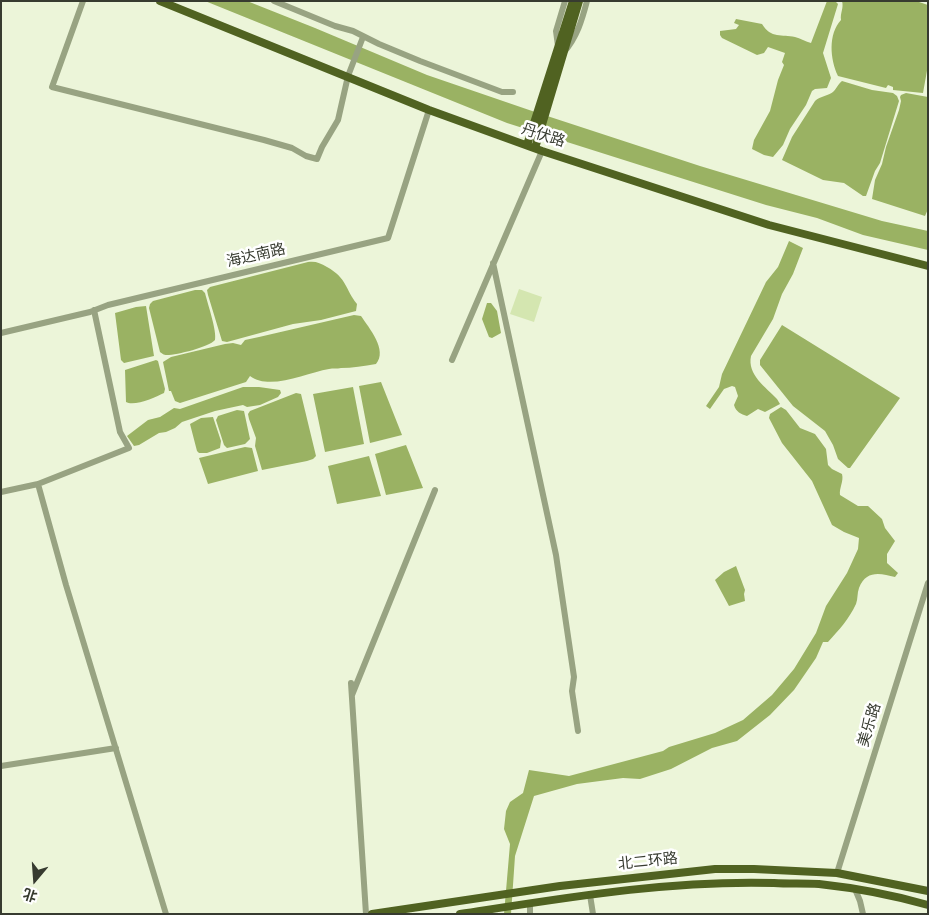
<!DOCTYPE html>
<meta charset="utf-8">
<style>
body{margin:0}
#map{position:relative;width:929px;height:915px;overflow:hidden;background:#ecf5d9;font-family:"Varela Round","Noto Sans SC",sans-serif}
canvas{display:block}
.frame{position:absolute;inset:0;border:2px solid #373b30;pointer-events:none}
.north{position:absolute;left:10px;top:855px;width:50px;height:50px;-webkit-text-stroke:4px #fff;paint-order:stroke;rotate:198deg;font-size:14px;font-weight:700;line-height:20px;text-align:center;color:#373b30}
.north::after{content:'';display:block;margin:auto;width:18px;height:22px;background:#373b30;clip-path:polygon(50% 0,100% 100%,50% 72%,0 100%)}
</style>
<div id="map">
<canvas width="929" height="915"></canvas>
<div class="frame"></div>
<div class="north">北</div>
</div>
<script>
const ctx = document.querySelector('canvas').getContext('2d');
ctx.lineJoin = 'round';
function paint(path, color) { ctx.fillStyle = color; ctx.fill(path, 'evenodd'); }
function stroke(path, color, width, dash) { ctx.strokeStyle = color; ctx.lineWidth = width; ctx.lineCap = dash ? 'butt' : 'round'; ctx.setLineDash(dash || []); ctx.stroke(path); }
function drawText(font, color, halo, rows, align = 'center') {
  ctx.font = font + ' "Varela Round","Noto Sans SC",sans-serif'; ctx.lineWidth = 5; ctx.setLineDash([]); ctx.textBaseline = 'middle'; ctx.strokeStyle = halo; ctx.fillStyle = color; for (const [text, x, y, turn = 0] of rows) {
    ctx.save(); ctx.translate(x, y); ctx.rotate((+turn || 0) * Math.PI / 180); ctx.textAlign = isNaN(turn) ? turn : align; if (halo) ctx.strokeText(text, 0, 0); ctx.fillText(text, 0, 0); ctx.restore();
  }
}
const green = new Path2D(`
 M519,289L542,297L534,322L510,314Z`);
const water = new Path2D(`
 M205,1H247L315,28L427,75L535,112L700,166L882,221L928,231V250L863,235L817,218L766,205L507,123Z
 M827,1L836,2L838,4L823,53L831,78L827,88L815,89L812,91L806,105L790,129L783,145L773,157L764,155L752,149L754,140L770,111L778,80L784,65L782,62L785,53L768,47L764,53L757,55L722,38L720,35V31L736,29L739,25L734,23L736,19L762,24C771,39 782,34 795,37C800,38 806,42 811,43Z
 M842,1H916L928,5V65L923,93L893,90V87L888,85L886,88L838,76C830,59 828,34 841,20C840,13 844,8 842,1Z
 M842,81L872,90L893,93L897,96L899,101L880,163L875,171L866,196H863L844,183L823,180L782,160L792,137L815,101C820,96 829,96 834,91C837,88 838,84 842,81Z
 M906,93L928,97V209L925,216L872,199L875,180L882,164L886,147L899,110L901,101L900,97L901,95Z
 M789,241L803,248L793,274L782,294L773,319L751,356C747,375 766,387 777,399L780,404L765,412L758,409L747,416C741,414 736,412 734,405L738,396L735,387L732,386L724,389L710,409L706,406L719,387L722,374L766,282L778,267Z
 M308,262C316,261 320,263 327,267C347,278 345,289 357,304L356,311L321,320L293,324L227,342L222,341L208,295L207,290L210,287Z
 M195,290H202L205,293C208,305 217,331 215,340C209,347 177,355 167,355C163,355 163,354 160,352L149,308L150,304L153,301Z
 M487,303H491L497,311L501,333L492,338L489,337L482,319Z
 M146,306L154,356L124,363L121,360L115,313L136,307Z
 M354,315L361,316C369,328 388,350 376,364C364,366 352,368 341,368C337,369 333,368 329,369C306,373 270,391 250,376L246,382L180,403L175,401L171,391H169L163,362L171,357L225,344L233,343L241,345L245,340L259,337Z
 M782,325L900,398L850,468H848L838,459L833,445L825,431L793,406L760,365V360Z
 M156,360L158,361L165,389L164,393C156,397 134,407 126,402L125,370Z
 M381,382L402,435L370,443L359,386Z
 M243,387H259L280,390L281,393L278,397L260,405L247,407L243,405L215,411L182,422L175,428L166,432L159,433L139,445L134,446L127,436L148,420L160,417L174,408L180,409Z
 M353,387L364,444L325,452L313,394Z
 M296,393L301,394L316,456L313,459L307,461L262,470L255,446L256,438L249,419L248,414L250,411Z
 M781,407L786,410L800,428L815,434L826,449L828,465L832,469L842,474C844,481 839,488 840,495L858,506H868L882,519L885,528L895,541L887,554V563L898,573L895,577C880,573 866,570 859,588C857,593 858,599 856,604C849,619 839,630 828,642H823L816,658L794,690L770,715L737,741L712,748L671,769L640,779L623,778L577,784L534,796L515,856L511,914H504L510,844L504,829L506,811L510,802L523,793L529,770L569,776L663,751L669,747L715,733L743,720L772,695L794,669L816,633L826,606L847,573L858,549L859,538L844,532L832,525L812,481L782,443L769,418L770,414Z
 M237,410L244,411L250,439L245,444L227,448L224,445L216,420L218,416Z
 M213,417L221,441L220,448L207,453H199L197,451L190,424L201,418Z
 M406,445L423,488L386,495L375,454Z
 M245,447L252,448L258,471L208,484L199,458Z
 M369,456L381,496L337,504L328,466Z
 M736,566L745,590L744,594L745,601L729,606L715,580L724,572Z`);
const minor = new Path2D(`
 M83,1L52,87L264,140L292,148L306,156L317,159L322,147L338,120L348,76L363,37
 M274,1L335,26L353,31L379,44L420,61L502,92H513
 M558,46L556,31L565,1
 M564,52C577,37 582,20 587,1
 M493,263L556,555L574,677L572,691L578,731
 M1,333L90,312L108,305L388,238L429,110
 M452,360L542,151
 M38,484L66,585L166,914
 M1,492L38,484L129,448L120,432L94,310
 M351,683L366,914
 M352,695L435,490
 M1,766L116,748
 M837,873L928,583
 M855,889L860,901L863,914
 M590,895L593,914
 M530,914V903`);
const major = new Path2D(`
 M160,1L429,110L542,151L769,225L928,266
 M527,145L573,1
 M535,148L579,1
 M372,914L560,886L715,869H754L837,873L928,891
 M460,914C564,898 668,880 774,883C789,884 804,883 819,884C856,888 893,895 928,905`);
const streetNames = [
 ["丹伏路",543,136,18],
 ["海达南路",256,256,-13],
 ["美乐路",870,725,-73],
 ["北二环路",648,862,-6]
];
paint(green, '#d4e6b0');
paint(water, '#9ab263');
stroke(minor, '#98a382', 6);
stroke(major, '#506221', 8);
drawText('15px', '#373b30', '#fff', streetNames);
</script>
